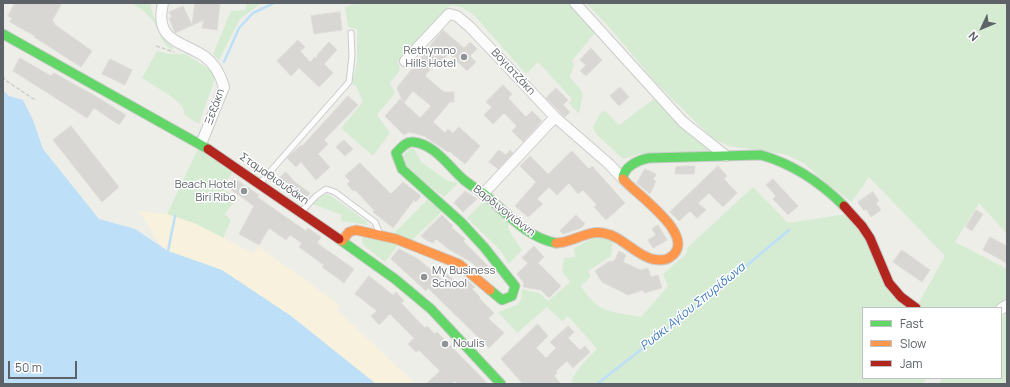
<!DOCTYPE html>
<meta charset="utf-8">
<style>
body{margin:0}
#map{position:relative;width:1010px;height:387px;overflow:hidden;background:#eeeee9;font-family:Manrope,sans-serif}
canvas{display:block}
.frame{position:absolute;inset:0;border:4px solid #5d6268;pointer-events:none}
.legend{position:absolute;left:862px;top:307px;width:140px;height:72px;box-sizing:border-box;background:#fff;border:1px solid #bec0c3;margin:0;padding:5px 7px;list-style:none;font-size:12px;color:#5d6268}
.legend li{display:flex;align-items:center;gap:8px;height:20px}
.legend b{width:20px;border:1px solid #bec0c3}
.north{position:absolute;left:962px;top:8px;width:40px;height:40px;-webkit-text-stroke:3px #fff;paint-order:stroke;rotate:226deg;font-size:11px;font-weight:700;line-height:16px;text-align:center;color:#5d6268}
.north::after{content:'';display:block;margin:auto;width:14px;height:18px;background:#5d6268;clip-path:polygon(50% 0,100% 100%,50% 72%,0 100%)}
.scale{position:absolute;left:8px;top:361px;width:69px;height:18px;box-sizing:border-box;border:2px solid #5d6268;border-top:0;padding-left:5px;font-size:12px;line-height:14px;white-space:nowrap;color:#5d6268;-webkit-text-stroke:3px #fff;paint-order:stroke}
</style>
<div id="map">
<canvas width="1010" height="387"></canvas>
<div class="frame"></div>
<ul class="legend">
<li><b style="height:5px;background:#63d668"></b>Fast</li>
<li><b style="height:5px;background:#ff974d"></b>Slow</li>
<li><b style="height:5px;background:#b3261e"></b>Jam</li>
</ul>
<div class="north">N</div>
<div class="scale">50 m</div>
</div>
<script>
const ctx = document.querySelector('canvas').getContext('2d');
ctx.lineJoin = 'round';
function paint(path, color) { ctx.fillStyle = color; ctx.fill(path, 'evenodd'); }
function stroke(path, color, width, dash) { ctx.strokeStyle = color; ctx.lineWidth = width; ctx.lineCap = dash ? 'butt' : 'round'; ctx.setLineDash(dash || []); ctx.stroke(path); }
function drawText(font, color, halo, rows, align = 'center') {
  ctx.font = font + ' Manrope,sans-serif'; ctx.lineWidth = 3; ctx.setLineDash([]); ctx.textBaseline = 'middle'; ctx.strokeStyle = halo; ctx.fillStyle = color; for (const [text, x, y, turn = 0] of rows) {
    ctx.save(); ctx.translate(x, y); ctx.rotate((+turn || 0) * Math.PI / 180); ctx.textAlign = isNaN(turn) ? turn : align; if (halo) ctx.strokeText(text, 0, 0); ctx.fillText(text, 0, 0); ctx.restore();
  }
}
const green = new Path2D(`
 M131,3H151C149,15 167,38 174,48L173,49H171C161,43 161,36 156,26C151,15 141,9 131,3Z
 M247,3H261L240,19L219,60L213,54L231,11L245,10Z
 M357,3H571L598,29L572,61L574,64L570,77L583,93L579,114L569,103L572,99L538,62L526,74L474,15L461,7L451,5L398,62L400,70L390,83L395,93L377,115L390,133L373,156L341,128L363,102L356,86L352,84L357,61V29L348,27L345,7Z
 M586,3H1007V234L979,203L955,242L1007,269V297L996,308H923L918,304L945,256L869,177L852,202L827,184L804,163L784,154L729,146L713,139L656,83L610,28Z
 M157,51L169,54H186L210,70L216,76L199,124L185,115L182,106L172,97L142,78Z
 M654,99L702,144L714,152L640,154L623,159L596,134L593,127L601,112L605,111L619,125Z
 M414,148L421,162L448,181L458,183L444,197L410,171L402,157L409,149Z
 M198,149L233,172L222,188L237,198L225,214L231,220L223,238L196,224L167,214Z
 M753,187L788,223L846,214L857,225L909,308H863V378H927L923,384H571C574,370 587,359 597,349L568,316L562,321L547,307L517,333L498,312L517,305L521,299L522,289L539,293L548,301L570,282L562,271L564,258L575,257L574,248L598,236L613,241L611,256L588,271L591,276L581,286C599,314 610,311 641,317L668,286L663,274L686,254L688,247Z
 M326,194L330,195L366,221L368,225L340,221L342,215L313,204L322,196Z
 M430,197L444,210L411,241L392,235Z
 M484,201L510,221L508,228L513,237L522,250L509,264L500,250L467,218Z
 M365,235L398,245L385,262L363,245L362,239Z
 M1007,312V384H939L942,378H1001V317Z`);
const sand = new Path2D(`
 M139,211L167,214L196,224L253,253L258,247L262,249L340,305L337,310L416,384H376L291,316L222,270L168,251L160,245Z`);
const water = new Path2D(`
 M3,90L9,96L23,100L33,120L43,149L99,219L135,229L168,251L222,270L291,316L376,384H3Z`);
const stream = new Path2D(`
 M224,62L239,28L253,13L274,3
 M168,251L175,216
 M597,384L715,292L789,230`);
const building = new Path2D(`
 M15,3H62L52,21L55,23L54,24L92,51L81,67L34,37L35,36L10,22L12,18L8,16Z
 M195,3H220L217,30L202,28L204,20L175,33L169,18L172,17L169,12L183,6L192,25Z
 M340,12L342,30L314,34L311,16Z
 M443,30L464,48L470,42L477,49L470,56L476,62L467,71L449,53L439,65L436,62L425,76L444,92H454V102H450L433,122L445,133L448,129L453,133L459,127L480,146L465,164L449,151L448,152L424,136L409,132L404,135L385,116L400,99L403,102L397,88ZM413,91L431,106L420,118L404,103Z
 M298,40L305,47L300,51L310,62L315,57L317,59V55L329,42L337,50L324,64L333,73L319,87L299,68L291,76L277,61Z
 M591,48L602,60L586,76L580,71L586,65L580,60Z
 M20,58L51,76L54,73L97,97L126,115L119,125L94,108L87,118L13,71Z
 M110,59L132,70L125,85L102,74Z
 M503,85L512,94L508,98L526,117L532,111L542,121L523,142L512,131L517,126L504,113L493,124L484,115L492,107L486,102Z
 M620,87L629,97L619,106L610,96Z
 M556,88L568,100L563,105L570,112L565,117L546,98Z
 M348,96L358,105L324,140L328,144L318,154L330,167L316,180L301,162L296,167L287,158L301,145L302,146Z
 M71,126L119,187L102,202L53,140Z
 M344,140L353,149L345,156L336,147Z
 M499,150L506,155L510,150L513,153L498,169L489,162Z
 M572,151L589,169L592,166L625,203L606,220L594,207L597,205L583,190L578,194L569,183L557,195L549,187L537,199L543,204L528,217L515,206L536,182L520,166L530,156L548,174Z
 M360,163L391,194L403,182L421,196L416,202L414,200L393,228L373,212L374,210L355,190L353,191L347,184L350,181L345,176Z
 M688,166H695L694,174H675L676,167Z
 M718,166L727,176L724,179L737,193L723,207L709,193L698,203L706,210L697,218L690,211L679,221L670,212Z
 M645,169L656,174L653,180L656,181L650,194L637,183Z
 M286,172L295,182L310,193L303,202L284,187H280L275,182Z
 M234,178L259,195L257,197L306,231L308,228L321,237L317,243L354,269L344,283L322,267L324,265L299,247L302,243L290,235L286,240L269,228L259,245L239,234L254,206L227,187Z
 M773,179L798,206L788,215L773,199L776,196L766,185Z
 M465,191L477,199L463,212L454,203Z
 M873,192L879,201L876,203L881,210L871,217L866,209L864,211L858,202Z
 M976,210L983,214L972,231L966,227Z
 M442,215L453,226L451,227L465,239L463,241L490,268L485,273L471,262L450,250L436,239L433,243L426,240L421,236Z
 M576,215L585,224L581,228L563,234L560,231Z
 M658,225L667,240L653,248L648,240L656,235L652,229Z
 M990,237L1007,246V263L983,250Z
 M534,246L544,257L538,263L561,286L549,298L541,290L523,287L524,283L517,274L528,263L522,258Z
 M399,249L418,259L442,279L447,274L459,285L466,279L475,287L472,289L480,297L479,298L494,313L488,318L504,333L489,348L428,288L426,291L391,259Z
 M902,250L930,270L922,282L893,262Z
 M619,251L626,255L623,262L641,270L648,268L651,277L658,275L662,288L644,293L643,290L628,295L602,282L595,271L608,262L614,261Z
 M369,276L393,295L396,292L404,301L401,303L425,328L427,326L435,334L437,332L488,384H458L455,381L451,384H426L440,371L419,350L416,352L408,344L414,338L390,314L379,325L371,316L377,311L355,294Z
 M538,324L548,336L536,348L546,358L556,348L550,342L568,326L574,332L568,338L580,350L585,346L590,352L573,368L567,361L556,371L557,373L554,376L561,384H523L501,359Z`);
const path = new Path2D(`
 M156,46L174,52
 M3,76L5,80L35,100`);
const lane = new Path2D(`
 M261,182L349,82L352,56L351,33
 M302,211L316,196L326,189L335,192L375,222L379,232`);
const street = new Path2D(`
 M163,3C154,41 181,41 204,56C215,64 220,74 224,87L201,144
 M575,3L683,122L726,156
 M405,61L449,14L457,16L470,27L555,117L609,164L622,178
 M483,194L555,117
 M1001,309L1007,305`);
const fast = new Path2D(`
 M3,34L208,149
 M623,179C623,167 638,160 649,158L761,155C793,164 821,183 844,206
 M339,239L395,279L431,309L501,384
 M490,290L502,300L512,296L515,286L484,247L461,222L402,169L396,153C401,148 406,141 413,142C435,144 449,167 464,180C470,185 477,189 484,194C506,212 527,238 556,243`);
const slow = new Path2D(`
 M342,241L349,232L356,230L396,239L459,264L490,290
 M556,243C572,243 587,230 603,233C622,236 634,254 652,259C657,260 664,261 669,258C702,238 635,194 623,179`);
const jam = new Path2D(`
 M208,149L339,239
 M844,206L862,226L870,238L889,283L901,297L916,308`);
const markers = [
 [464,57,4,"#909395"],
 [244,191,4,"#909395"],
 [424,277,4,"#909395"],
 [445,344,4,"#909395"]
];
const poiNames = [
 ["Rethymno",456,51],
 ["Hills Hotel",456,64],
 ["Beach Hotel",236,185],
 ["Biri Ribo",236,198],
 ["My Business",432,271,"left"],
 ["School",432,284,"left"],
 ["Noulis",453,344,"left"]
];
const streetNames = [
 ["Βογιατζάκη",513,72,47],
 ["Ξεξάκη",215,107,-70],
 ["Σταμαθιουδάκη",274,179,35],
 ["Βαρδινογιάννη",504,211,38]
];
const waterNames = [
 ["Ρυάκι Αγίου Σπυρίδωνα",693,307,-39]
];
paint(green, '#d5ecd3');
paint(sand, '#f7f1dd');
paint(water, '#bddff8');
stroke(stream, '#bddff8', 2.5);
paint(building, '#d8d7d4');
stroke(building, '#dedcd8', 1);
stroke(lane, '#cbcbcb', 7);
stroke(street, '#cbcbcb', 12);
stroke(fast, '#c9cbca', 11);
stroke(slow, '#c9cbca', 11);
stroke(jam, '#c9cbca', 11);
stroke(path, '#cacfcb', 1.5, [4, 2]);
stroke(lane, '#fcfcfc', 5);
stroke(street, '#fcfcfc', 10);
stroke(fast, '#63d668', 9);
stroke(slow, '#ff974d', 9);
stroke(jam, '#b3261e', 9);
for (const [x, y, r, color] of markers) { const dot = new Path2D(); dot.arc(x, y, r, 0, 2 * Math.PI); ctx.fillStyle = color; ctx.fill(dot); stroke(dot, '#fff', 1.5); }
drawText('11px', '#5d6268', '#fff', poiNames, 'right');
drawText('11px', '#5d6268', '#fff', streetNames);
drawText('italic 12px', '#3a78bc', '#fff', waterNames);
</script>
